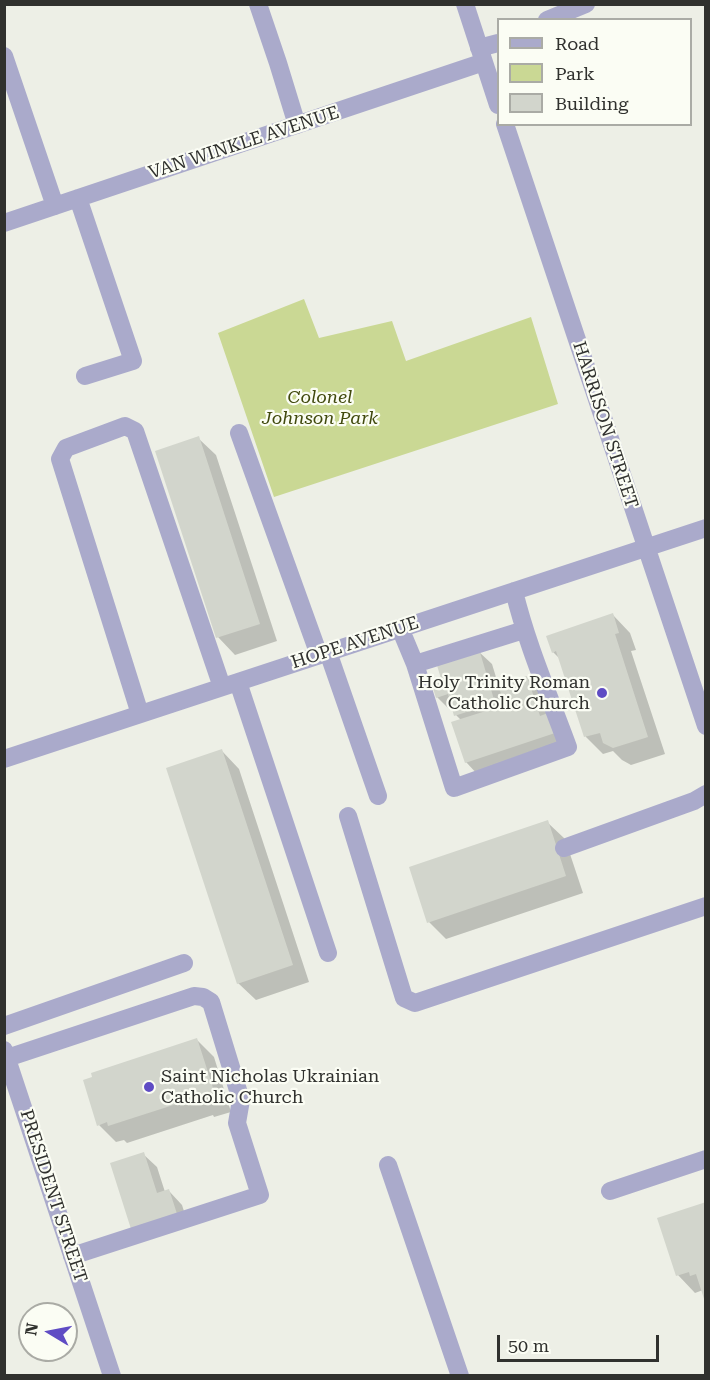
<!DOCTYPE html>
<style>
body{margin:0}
#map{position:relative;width:710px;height:1380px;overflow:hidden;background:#edefe6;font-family:"Roboto Serif",serif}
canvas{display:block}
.frame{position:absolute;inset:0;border:6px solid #30312e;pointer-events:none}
.legend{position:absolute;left:497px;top:18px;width:195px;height:108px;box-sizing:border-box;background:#fbfdf4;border:2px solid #aaaba5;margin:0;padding:8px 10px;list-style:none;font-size:18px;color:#30312e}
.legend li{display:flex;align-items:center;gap:12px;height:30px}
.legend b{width:30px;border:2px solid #aaaba5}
.north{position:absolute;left:18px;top:1302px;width:60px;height:60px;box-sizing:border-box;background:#fbfdf4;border:2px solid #aaaba5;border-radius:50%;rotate:280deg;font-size:16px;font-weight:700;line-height:24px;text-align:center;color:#30312e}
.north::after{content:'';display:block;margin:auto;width:21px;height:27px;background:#5f4cc4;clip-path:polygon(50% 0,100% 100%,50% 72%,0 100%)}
.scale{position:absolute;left:497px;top:1335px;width:162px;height:27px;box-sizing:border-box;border:3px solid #30312e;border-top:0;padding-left:8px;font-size:18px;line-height:21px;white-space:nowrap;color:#30312e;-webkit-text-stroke:4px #fbfdf4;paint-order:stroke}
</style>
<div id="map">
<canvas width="710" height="1380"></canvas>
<div class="frame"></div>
<ul class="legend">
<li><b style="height:8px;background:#aaaacb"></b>Road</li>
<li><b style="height:16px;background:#cad894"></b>Park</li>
<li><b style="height:16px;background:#d2d5cc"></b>Building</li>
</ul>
<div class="north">N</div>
<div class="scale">50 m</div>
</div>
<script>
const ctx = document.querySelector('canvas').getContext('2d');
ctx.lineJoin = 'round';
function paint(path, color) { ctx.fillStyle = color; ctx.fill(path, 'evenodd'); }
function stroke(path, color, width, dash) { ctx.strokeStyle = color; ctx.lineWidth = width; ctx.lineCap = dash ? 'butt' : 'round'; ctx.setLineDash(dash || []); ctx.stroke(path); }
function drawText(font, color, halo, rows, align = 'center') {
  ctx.font = font + ' "Roboto Serif",serif'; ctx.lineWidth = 4.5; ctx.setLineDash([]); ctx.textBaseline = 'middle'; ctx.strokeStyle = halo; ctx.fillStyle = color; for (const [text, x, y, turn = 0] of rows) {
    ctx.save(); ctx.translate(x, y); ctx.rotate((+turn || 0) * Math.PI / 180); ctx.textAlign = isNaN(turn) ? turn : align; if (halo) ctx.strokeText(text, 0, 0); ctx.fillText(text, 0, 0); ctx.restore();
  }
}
const green = new Path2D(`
 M304,299L319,338L392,321L406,361L531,317L558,404L274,497L218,333Z`);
const shadow = new Path2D(`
 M198,438L216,455L277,641L235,655L218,637Z
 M613,615L630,633L636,650L631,651L665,754L631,765L622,760L613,751L603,754L586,737L561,660L553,652Z
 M478,651L492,664L499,687L527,678L540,691L570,746L479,776L466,762L461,720L456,715L454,709L450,710L437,697L444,683Z
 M222,751L239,769L309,982L256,1000L238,983Z
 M547,822L565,839L583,893L446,939L429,922Z
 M197,1040L214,1057L231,1112L214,1117L213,1115L127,1143L124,1140L116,1142L99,1125Z
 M143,1154L157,1167L165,1192L169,1191L182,1205L189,1227L112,1164Z
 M706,1204L703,1290L695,1293L678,1275Z`);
const building = new Path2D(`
 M199,436L260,624L216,638L155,451Z
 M613,613L619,633L615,634L648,737L613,748L603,743L600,733L584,737L556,651L552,653L546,636Z
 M479,649L495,703L454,716L448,694L436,698L432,685L442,682L436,662Z
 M527,676L540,716L551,712L558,732L465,763L451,722L505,705L498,685Z
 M222,749L293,965L237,984L166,768Z
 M548,820L566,876L427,923L409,867Z
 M197,1038L215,1094L196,1101L195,1098L108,1126L107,1122L97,1126L83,1080L92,1077L91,1073Z
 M144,1152L157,1193L169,1189L177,1214L131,1229L110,1163Z
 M706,1202V1302H705L696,1274L690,1276L689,1272L676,1276L657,1218Z`);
const minor = new Path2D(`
 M258,4L278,63L297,125
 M465,4L498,105
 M547,20L586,4
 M479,48L498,43
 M4,56L55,206
 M505,124L706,726
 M78,198L133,361L85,376
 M4,223L484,62
 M239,433L319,655
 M400,628L415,664L454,788L568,747C549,695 527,645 514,591
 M328,652L378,796
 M415,664L524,630
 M238,682L328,953
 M140,714L60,459L66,448L125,426L135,431L222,687
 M4,759L706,528
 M348,816L404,998L415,1003L706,906
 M564,848L694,801L706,794
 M4,1026L184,963
 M4,1050L112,1376
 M7,1058L194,996L203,997L211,1002L241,1100L237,1123L260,1195L72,1256
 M388,1165L460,1376
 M610,1191L706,1159`);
const markers = [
 [602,693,6,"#5f4cc4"],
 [149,1087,6,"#5f4cc4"]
];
const streetNames = [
 ["VAN WINKLE AVENUE",244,143,-18],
 ["HARRISON STREET",605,425,72],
 ["HOPE AVENUE",355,643,-18],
 ["PRESIDENT STREET",53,1196,72]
];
const parkNames = [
 ["Colonel",320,398],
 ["Johnson Park",320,419]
];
const poiNames = [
 ["Holy Trinity Roman",590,683],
 ["Catholic Church",590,704],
 ["Saint Nicholas Ukrainian",161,1077,"left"],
 ["Catholic Church",161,1098,"left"]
];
paint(green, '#cad894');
paint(shadow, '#0003');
paint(building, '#d2d5cc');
stroke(minor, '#aaaacb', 18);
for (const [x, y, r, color] of markers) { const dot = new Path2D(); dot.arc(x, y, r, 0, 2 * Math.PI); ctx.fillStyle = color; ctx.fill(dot); stroke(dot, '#fbfdf4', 2); }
drawText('18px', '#30312e', '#fbfdf4', streetNames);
drawText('italic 18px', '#40490d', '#fbfdf4', parkNames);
drawText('18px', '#30312e', '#fbfdf4', poiNames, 'right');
</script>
